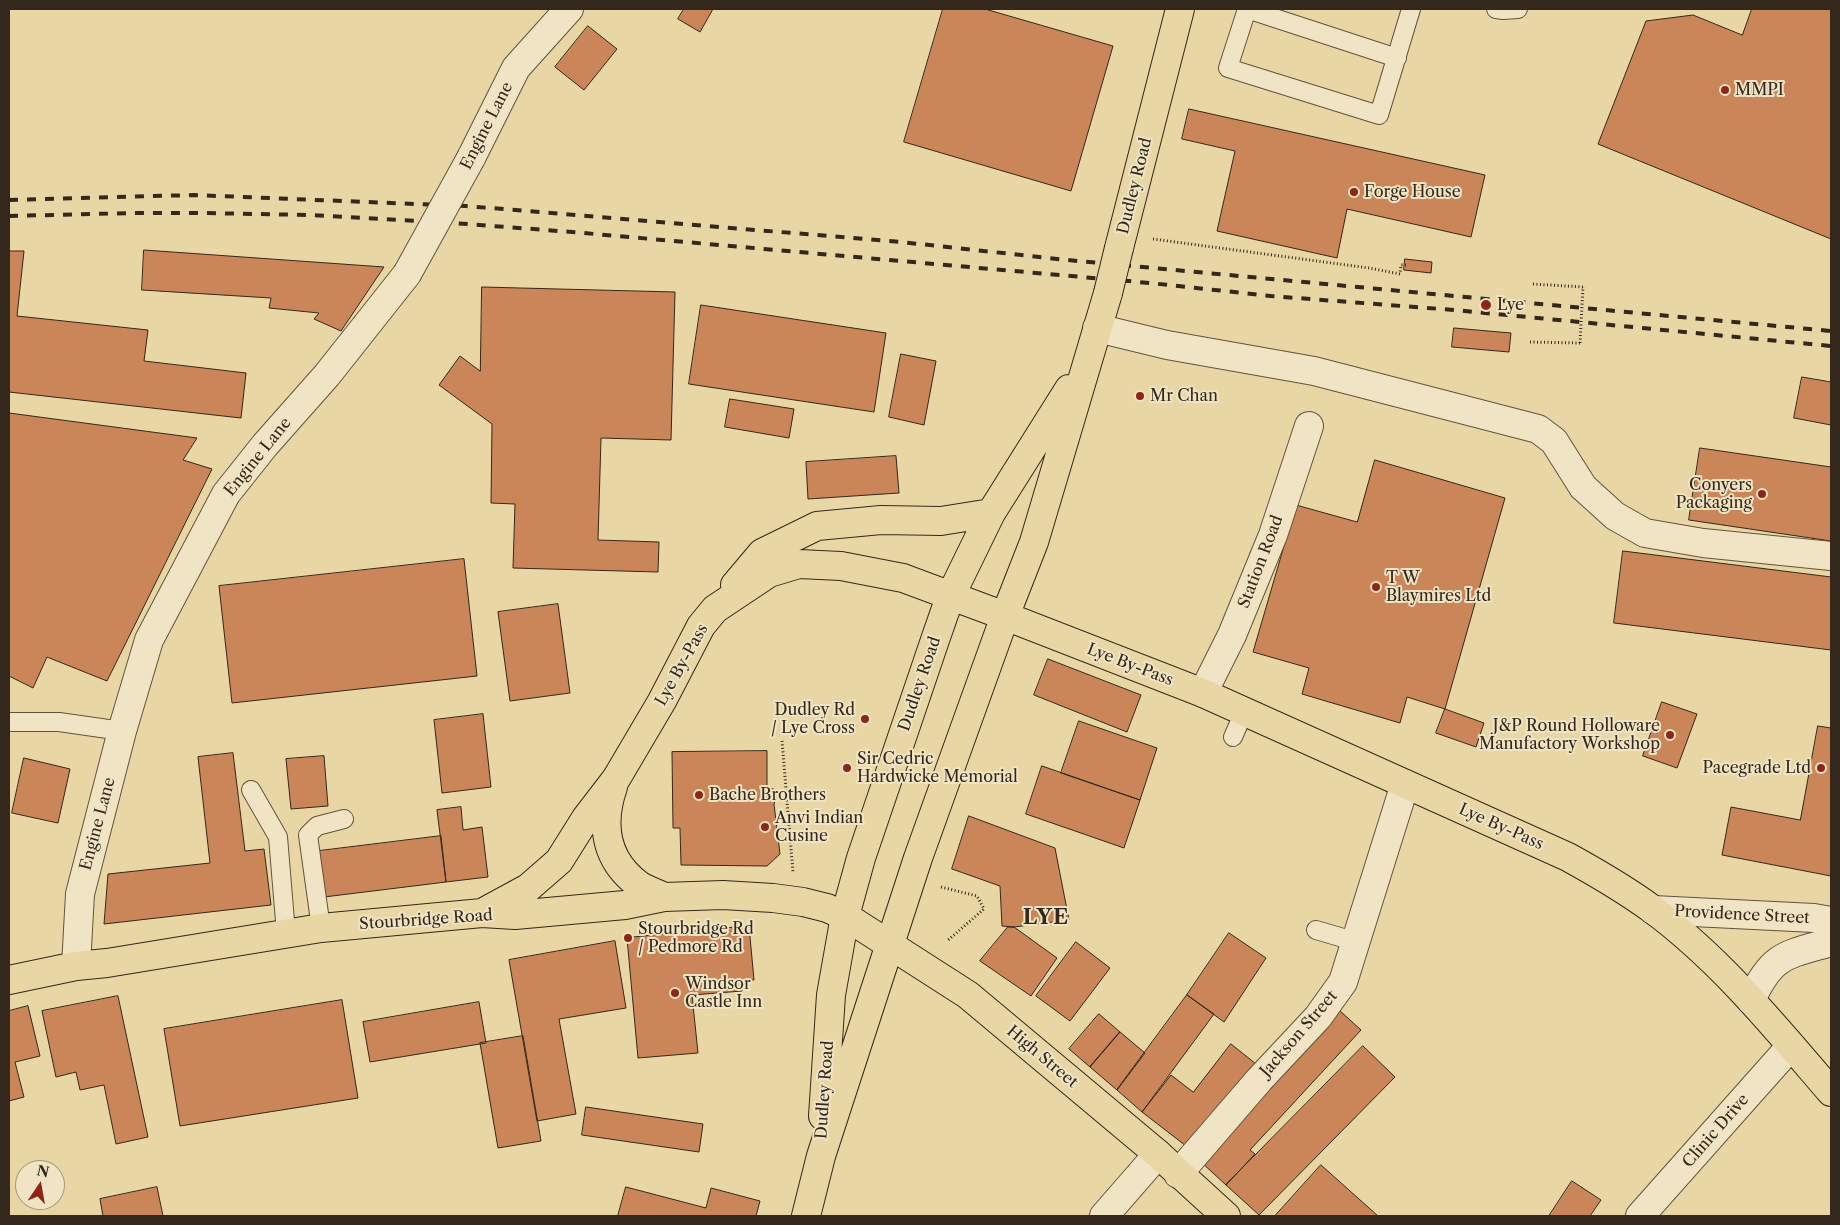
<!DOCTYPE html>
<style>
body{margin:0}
#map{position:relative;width:1840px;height:1225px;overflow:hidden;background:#e9d6a5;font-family:"Libre Caslon Text",serif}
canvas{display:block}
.frame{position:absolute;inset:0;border:10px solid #33281b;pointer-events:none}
.north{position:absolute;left:15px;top:1160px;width:50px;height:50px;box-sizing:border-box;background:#f1e4c4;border:1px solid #a59980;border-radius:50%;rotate:12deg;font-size:14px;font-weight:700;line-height:20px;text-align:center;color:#33281b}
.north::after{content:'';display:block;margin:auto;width:18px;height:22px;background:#8f2418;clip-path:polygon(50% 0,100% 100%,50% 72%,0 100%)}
</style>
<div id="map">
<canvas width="1840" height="1225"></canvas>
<div class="frame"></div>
<div class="north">N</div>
</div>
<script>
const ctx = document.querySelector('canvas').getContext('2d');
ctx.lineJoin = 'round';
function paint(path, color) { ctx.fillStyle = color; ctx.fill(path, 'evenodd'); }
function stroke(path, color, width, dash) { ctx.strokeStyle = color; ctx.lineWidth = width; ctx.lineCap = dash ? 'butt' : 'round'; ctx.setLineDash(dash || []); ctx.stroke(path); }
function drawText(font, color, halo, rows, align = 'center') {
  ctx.font = font + ' "Libre Caslon Text",serif'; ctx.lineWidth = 4; ctx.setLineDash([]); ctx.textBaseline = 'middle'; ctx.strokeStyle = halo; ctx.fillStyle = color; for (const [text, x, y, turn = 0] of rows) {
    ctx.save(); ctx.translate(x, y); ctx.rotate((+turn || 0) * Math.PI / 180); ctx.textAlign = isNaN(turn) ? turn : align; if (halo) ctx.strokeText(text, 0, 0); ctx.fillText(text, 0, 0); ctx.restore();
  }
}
const building = new Path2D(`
 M684,9H713L700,32L678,19Z
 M943,9H985L1113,46L1071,191L904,142Z
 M1752,9H1828L1831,10V239L1598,144L1646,21L1693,15L1742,35Z
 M588,26L617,49L584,90L555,67Z
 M1189,109L1485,175L1471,237L1347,209L1337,258L1217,231L1235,151L1182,139Z
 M144,250L384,267L341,331L314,319L319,313L269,308L271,298L142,290Z
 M9,251H24L17,316L148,330L144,361L246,373L241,418L9,392Z
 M1405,259L1432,262L1431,273L1404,270Z
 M482,287L675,292L671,440L601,438L598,540L659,542L658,572L513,568L515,504L491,503L492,424L439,385L460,356L480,371Z
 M701,305L886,333L874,412L689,384Z
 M1454,328L1511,333L1509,352L1452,347Z
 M901,354L936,361L924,425L889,417Z
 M1802,377L1831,382V425L1794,418Z
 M730,399L794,409L789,438L725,427Z
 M9,413L197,438L183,460L212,469L107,681L47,657L33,688L9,676Z
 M1700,448L1831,467V541L1689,520Z
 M896,456L899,493L808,499L806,462Z
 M1375,460L1505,498L1445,709L1407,697L1400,723L1302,694L1309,668L1253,652L1296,505L1357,522Z
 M1623,551L1831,577V650L1614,623Z
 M464,559L477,676L232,703L219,586Z
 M558,604L570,693L510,701L498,612Z
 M1048,659L1141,695L1127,732L1034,695Z
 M1662,702L1697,714L1677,768L1643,756Z
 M1445,709L1484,723L1476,747L1436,733Z
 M483,714L491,787L442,793L434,720Z
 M1079,721L1157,748L1140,800L1061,773Z
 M1818,726L1831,728V876L1722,855L1731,807L1800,820Z
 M767,751V787L779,791L774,804L780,854L767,866L681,865L680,828H673L672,752Z
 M233,753L245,851L264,849L271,905L104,924L108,874L210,863L198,757Z
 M324,756L328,806L291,809L286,759Z
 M24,758L70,769L58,823L12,813Z
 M1042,766L1140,800L1124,848L1026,814Z
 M461,807L463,830L482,827L488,877L446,882L437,810Z
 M969,816L1055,848L1069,920L1014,927L1002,926L1000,886L952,869Z
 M441,836L446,882L324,897L319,851Z
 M749,926L754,980L741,981L742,991L692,995L698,1053L638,1058L627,938Z
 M1008,927H1014L1057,958L1031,996L980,961Z
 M1229,933L1266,958L1224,1022L1187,995Z
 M615,941L626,1008L559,1019L576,1114L537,1121L509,960Z
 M1076,942L1110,968L1070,1021L1036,996Z
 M1187,995L1214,1014L1142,1112L1117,1090Z
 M118,996L148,1137L116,1144L104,1085L80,1090L76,1072L56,1077L42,1011Z
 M342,1000L358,1098L180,1126L164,1029Z
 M479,1002L486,1043L370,1062L363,1022Z
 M28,1006L40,1056L15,1062L24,1097L9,1101V1011Z
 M1339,1010L1361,1030L1250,1150L1255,1154L1226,1185L1200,1161Z
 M1099,1014L1120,1032L1090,1067L1069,1049Z
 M1120,1032L1145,1053L1117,1090L1090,1067Z
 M523,1036L541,1141L498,1148L480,1043Z
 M1231,1044L1256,1064L1190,1149L1142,1112L1171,1075L1193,1092Z
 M1363,1046L1395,1077L1259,1215L1226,1185Z
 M586,1107L703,1124L699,1152L582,1135Z
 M1321,1165L1378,1216H1275Z
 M1572,1181L1601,1200L1590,1216H1549Z
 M157,1187L163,1216H103L100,1199Z
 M626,1187L706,1208L711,1188L760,1201L756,1216H618Z`);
const path = new Path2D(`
 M1153,239L1369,268L1400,274L1401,265H1407
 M1533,284L1583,287
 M1530,342L1580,343
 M782,741L793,872
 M941,887L977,896L984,909L947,941`);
const service = new Path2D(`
 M1496,9L1503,10L1518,9
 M1397,58L1247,9L1228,68L1379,115L1411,9
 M9,722H59L122,731
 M1233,737L1244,712
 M251,790L278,837L286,933
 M321,928L308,835L317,826L344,819
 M1316,930L1357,942`);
const minor = new Path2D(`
 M471,158L516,68L569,9
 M1097,328L1167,345L1314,371L1538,429L1554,441L1583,487L1615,516L1645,533L1703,543L1831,556
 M1203,693L1232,635L1273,535L1309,426
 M1653,910L1814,918L1831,921
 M76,966L80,894L122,731L149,640L226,494L265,445L327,375L407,274
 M1751,1000C1772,954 1786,955 1831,942
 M1178,1174L1259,1080L1318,1017L1343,982L1405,784
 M1104,1216L1158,1154
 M1640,1216L1791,1046`);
const trunk = new Path2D(`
 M1119,248L1180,9
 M735,585L762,553L817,526L881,520L941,521L991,513
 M613,787C600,825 605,860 639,885C647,890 656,893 664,897
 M482,913L528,888L559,861L586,818L616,779L662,701L701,626L715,609L769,573L799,564L841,566L903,578L1005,616L1203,693L1568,857C1597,873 1626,890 1652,909C1721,960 1776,1028 1831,1092
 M9,980L76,966L107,963L321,928L482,913L515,915L625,905L664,897L723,895L773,898L803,902L827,908L845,916L968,995L1158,1154L1226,1216
 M823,1116L831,995L845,916L861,858L935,640L950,597L991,513L1069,389
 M806,1216L821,1156L918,858L1005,616L1034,542L1108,293`);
const rail = new Path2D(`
 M9,200L194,195L466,206L901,242L1067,260L1831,331
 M9,216L134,213H205L310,215L453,223L572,232L1150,283L1271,296L1454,310L1831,346`);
const pathBridge = new Path2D(`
 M1580,343L1583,287`);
const minorBridge = new Path2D(`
 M407,274L471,158`);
const trunkBridge = new Path2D(`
 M1108,293L1119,248`);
const markers = [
 [1725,90,5,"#8f2418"],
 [1354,192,5,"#8f2418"],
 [1486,305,6,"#8f2418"],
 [1140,396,5,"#8f2418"],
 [1762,494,5,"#8f2418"],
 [1376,587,5,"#8f2418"],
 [865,719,5,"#8f2418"],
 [1670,735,5,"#8f2418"],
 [847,768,5,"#8f2418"],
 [1821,768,5,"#8f2418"],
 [699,795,5,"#8f2418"],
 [765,827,5,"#8f2418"],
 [628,938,5,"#8f2418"],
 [675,993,5,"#8f2418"]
];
const poiNames = [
 ["MMPI",1735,90],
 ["Forge House",1364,192],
 ["Lye",1497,305],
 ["Mr Chan",1150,396],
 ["Conyers",1752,485,"right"],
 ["Packaging",1752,503,"right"],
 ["T W",1386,578],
 ["Blaymires Ltd",1386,596],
 ["Dudley Rd",855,710,"right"],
 ["/ Lye Cross",855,728,"right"],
 ["J&P Round Holloware",1660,726,"right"],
 ["Manufactory Workshop",1660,744,"right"],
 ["Sir Cedric",857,759],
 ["Hardwicke Memorial",857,777],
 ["Pacegrade Ltd",1811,768,"right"],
 ["Bache Brothers",709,795],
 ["Anvi Indian",775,818],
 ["Cusine",775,836],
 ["Stourbridge Rd",638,929],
 ["/ Pedmore Rd",638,947],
 ["Windsor",685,984],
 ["Castle Inn",685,1002]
];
const streetNames = [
 ["Engine Lane",487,126,-63],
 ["Dudley Road",1135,186,-76],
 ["Engine Lane",258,457,-51],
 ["Station Road",1261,562,-69],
 ["Lye By-Pass",682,665,-61],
 ["Lye By-Pass",1130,665,21],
 ["Dudley Road",920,684,-71],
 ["Engine Lane",98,824,-75],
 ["Lye By-Pass",1501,827,24],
 ["Providence Street",1742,915,3],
 ["Stourbridge Road",426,920,-4],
 ["Jackson Street",1299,1034,-49],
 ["High Street",1042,1057,40],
 ["Dudley Road",825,1090,-86],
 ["Clinic Drive",1716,1131,-49]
];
const districtNames = [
 ["LYE",1046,918]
];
paint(building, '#ca8558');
stroke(building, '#33281b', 1);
stroke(service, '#60543e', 20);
stroke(minor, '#60543e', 30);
stroke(trunk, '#33281b', 30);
stroke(path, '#33281b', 3, [1, 2.5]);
stroke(service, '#f1e4c4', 18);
stroke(minor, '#f1e4c4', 28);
stroke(trunk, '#e9d6a5', 28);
stroke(rail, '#33281b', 4, [9, 9]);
stroke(minorBridge, '#60543e', 30, []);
stroke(trunkBridge, '#33281b', 30, []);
stroke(pathBridge, '#33281b', 3, [1, 2.5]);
stroke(minorBridge, '#f1e4c4', 28);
stroke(trunkBridge, '#e9d6a5', 28);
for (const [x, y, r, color] of markers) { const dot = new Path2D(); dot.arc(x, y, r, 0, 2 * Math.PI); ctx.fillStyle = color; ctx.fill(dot); stroke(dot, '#f1e4c4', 2); }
drawText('16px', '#33281b', '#f1e4c4', poiNames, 'left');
drawText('16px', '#33281b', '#f1e4c4', streetNames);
ctx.letterSpacing = '1px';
drawText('bold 21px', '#33281b', '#f1e4c4', districtNames);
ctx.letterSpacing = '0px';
</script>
